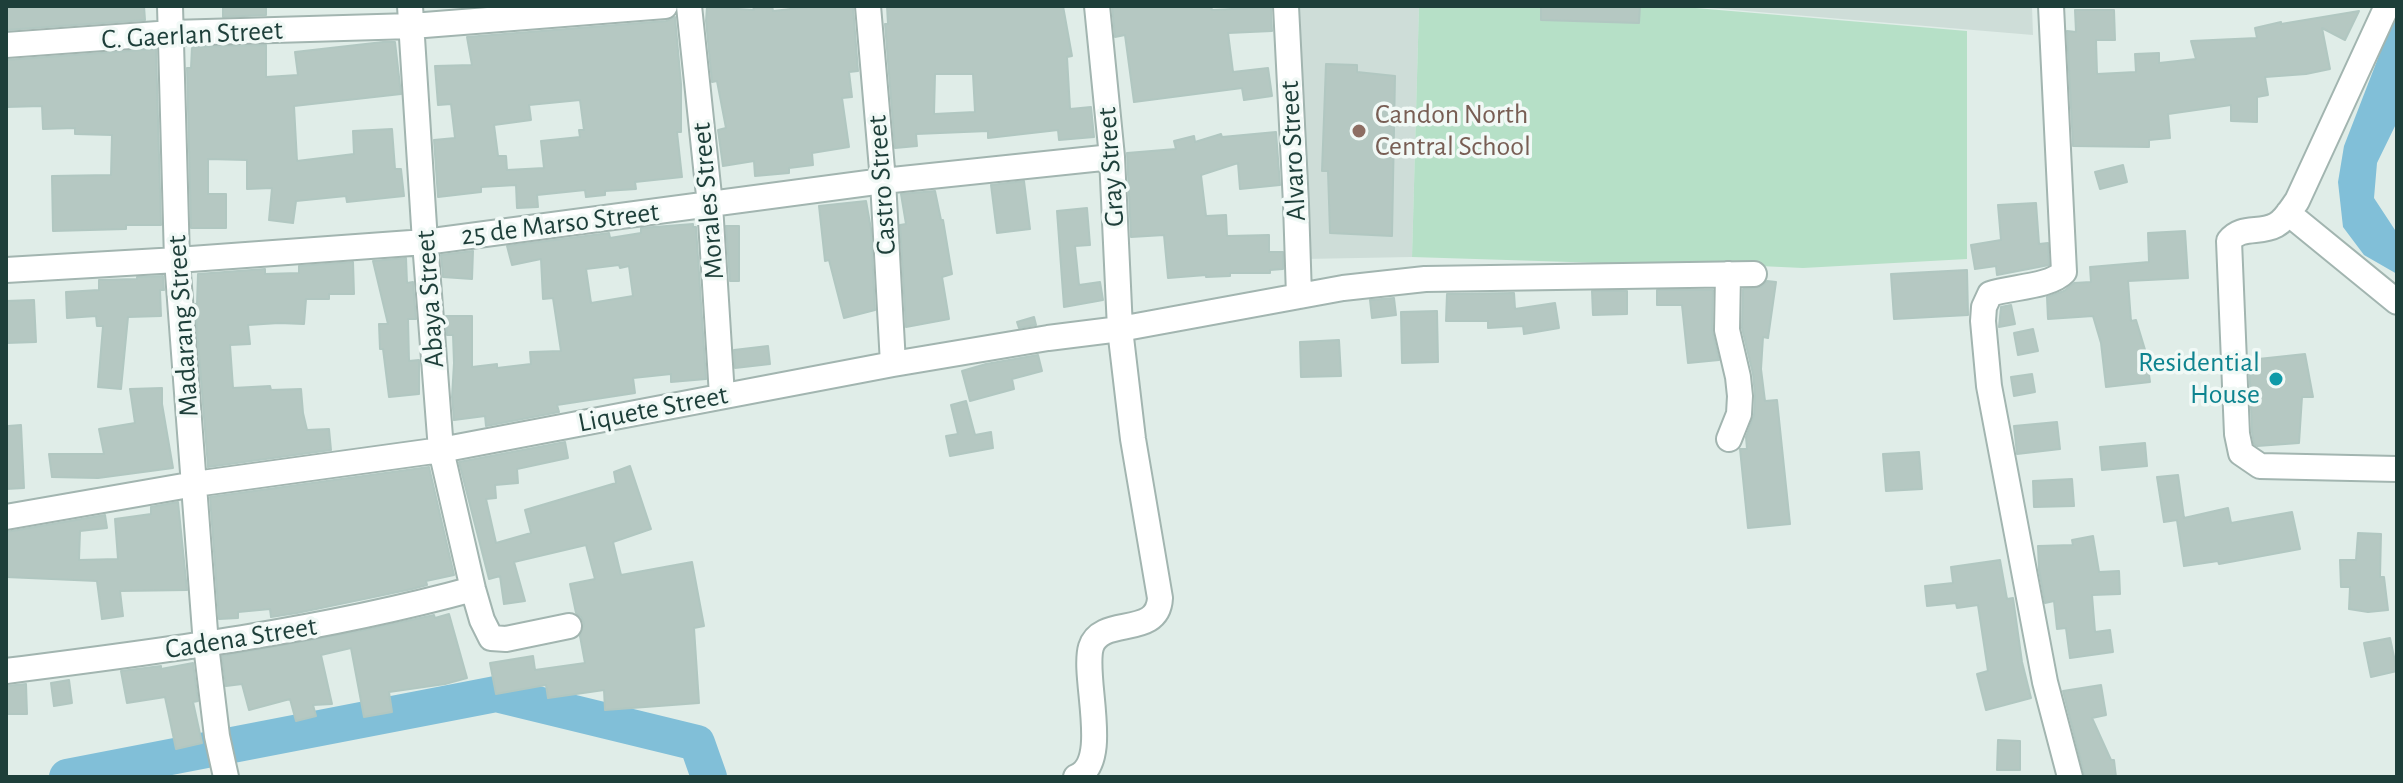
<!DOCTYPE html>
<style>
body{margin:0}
#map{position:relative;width:2403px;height:783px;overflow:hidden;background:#e0ede8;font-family:"Alegreya Sans",sans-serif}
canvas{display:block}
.frame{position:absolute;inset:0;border:8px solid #1e3f3a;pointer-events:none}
</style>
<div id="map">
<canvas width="2403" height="783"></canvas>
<div class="frame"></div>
</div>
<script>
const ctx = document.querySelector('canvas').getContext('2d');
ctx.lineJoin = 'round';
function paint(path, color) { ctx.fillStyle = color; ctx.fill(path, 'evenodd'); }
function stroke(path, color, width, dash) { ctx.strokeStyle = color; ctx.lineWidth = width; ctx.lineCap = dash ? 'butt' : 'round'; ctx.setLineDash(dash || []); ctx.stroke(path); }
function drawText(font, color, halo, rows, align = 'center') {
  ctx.font = font + ' "Alegreya Sans",sans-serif'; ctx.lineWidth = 7; ctx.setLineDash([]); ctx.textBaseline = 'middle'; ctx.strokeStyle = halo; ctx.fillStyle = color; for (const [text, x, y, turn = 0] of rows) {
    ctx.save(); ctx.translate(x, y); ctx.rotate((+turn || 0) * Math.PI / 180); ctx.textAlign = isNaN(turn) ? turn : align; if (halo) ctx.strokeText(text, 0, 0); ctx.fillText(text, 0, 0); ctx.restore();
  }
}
const built = new Path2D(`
 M1300,6H1419L1412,257L1304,259Z
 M1687,6H2032L2033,35Z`);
const green = new Path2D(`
 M1419,6H1672L1967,31V259L1803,268L1694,263L1634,264L1412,257Z`);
const water = new Path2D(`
 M2397,9V122L2377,163L2374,198L2397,233V274L2364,255L2343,227L2338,182L2344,146Z`);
const river = new Path2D(`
 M67,777L496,694L697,743L709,777`);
const building = new Path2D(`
 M6,6H144L145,20L6,30Z
 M266,6V15L223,17V7Z
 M753,6H772L773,11L817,6H853L858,71L849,72L852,97L842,98L849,147L812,153L813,165L789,168V173L755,176L754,161L723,166L718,130L726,128L717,81L712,82L706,21L707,7L754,10Z
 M887,6H1063L1072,56L1067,57L1070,109L1091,107L1094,137L1059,140L1058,130L988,138V131L916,134L917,146L895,148L885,24H888ZM935,74H973L975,112L934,114Z
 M1112,6H1211L1212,10L1271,7L1272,31L1228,33L1233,72L1268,68L1272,96L1244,100L1242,88L1134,102L1125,35L1115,37Z
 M1541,6H1640L1639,23L1541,20Z
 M2075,10H2114L2115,40H2096L2097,74L2136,72L2135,54L2159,53V63L2196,59L2191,41L2257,38L2255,28L2281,22V24L2359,11L2345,40L2322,28L2330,69L2306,74L2265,77L2268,95L2257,97V122L2231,121V105L2168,114L2170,138L2149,140V147L2073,146L2067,31L2076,32Z
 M675,17L681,84V132H677L682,177L635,182L636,189L605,191V195L586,197L585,190L537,195L538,207L517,208L516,185L481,187V192L438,197L434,140L455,138L451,104L438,105L435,66L472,65L467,37L666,21ZM580,100L584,130H579L580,137L541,141L544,168L507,170L506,156H498L494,125L531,120L529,105Z
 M383,42H395L401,94L294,106L297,161L354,154L353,131L392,129L395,169H401L404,196L347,202L346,196L296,201L293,223L269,220L272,188L247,189V160L208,159V194H226V228H191L187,68H191L192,47L266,45V77L298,75L295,52Z
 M156,49L161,225H126V229L53,231L52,176L111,175L112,135L75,134V128L43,129L42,106L6,107V60Z
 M1326,64L1357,65V72L1395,76L1392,236L1330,233L1328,171H1322Z
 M1276,132L1280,185L1240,189L1238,163L1201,175L1206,216L1226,215L1227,236L1269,235V252H1283V269L1270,270V273H1230V276L1206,277V275L1168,278L1164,235L1131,237L1127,153L1176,149L1174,141L1194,136L1195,142L1221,134L1222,137Z
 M2123,165L2127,182L2100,189L2095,172Z
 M1024,181L1030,229L997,233L991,185Z
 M935,191L941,220H943L952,274L942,277L949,319L906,327L900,225L906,224L901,194Z
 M866,201L871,229L875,310L844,318L829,260L825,261L819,206Z
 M2036,203L2039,244L2048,243L2049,265L1997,275L1996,266L1975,269L1971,245L2001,240L1998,205Z
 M1087,208L1090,245L1075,246L1079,285L1100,282L1103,300L1064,307L1057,211Z
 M693,224V227H696L706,379L671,382V374L633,378L635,393L557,405L559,412L486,426L485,416L454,420L452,397L454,363L453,335H447L446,316H472V367L497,364V368L531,364L530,352L561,351L553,298L543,299L541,259L512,265L507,246L609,233L610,238L641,233V228ZM619,265L620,268L629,266L633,296L591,303L586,269Z
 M726,226H739V281H730Z
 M2185,231L2188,278L2128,281L2131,321L2136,320L2146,353L2150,382L2106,387L2101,343L2093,316L2048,319L2047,297L2064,291L2074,283L2091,282L2090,267L2149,262L2148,233Z
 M473,251L472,279L443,277L441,255Z
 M406,258L407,283L413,282L416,319H408L409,361L419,360V394L389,397L383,349H380L379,324H388L373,261Z
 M353,262L354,294H329V299H306L304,324L279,323L248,325L250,344L230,345L233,388L270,386L271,390L301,389L303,413L307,430L329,429L331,450L208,467L195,304H197L198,274L265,269V274L299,273V266Z
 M1967,270L1968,315L1894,319L1891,274Z
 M163,276L164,290H160L161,316L128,317L121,389L98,387L103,326H97L96,316L67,318L66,292L99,290V280L137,279V277Z
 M1767,281L1776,282L1768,338L1763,337L1761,369L1765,401L1777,400L1790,524L1748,528L1740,449H1747L1746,437L1754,415L1755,395L1753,374L1742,328L1743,289L1761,287Z
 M1657,290H1713L1712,330L1719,360L1688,363L1682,305H1657Z
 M1592,291H1627V314L1593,315Z
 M1514,293L1515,309L1555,303L1559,328L1524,334L1523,326L1488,328V321H1446L1447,294Z
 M1394,298L1396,315L1372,318L1370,300Z
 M34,300L36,342L6,343V301Z
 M2011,305L2015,324L1999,327L2001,307Z
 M1437,311L1438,362L1402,363L1401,312Z
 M1034,317L1036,325L1019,328L1017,322Z
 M2033,329L2038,351L2018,355L2014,333Z
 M1339,340L1341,376L1301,377L1300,342Z
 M768,346L770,364L735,368L734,350Z
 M2305,354L2313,397H2302L2299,443L2257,446L2254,444L2252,432L2249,360Z
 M1038,355L1042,371L1012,379L1014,389L970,401L962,371L986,364Z
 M2032,374L2035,392L2014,396L2011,377Z
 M162,388V404L173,468L98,478L52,477L49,454H104L99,429L135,423L130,389Z
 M966,401L975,435L991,432L993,448L950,456L946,436L958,434L951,405Z
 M2057,422L2060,449L2017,454L2014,426Z
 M21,425L24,488L6,489L8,426Z
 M565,442L568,458L517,469L518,483L495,485L496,498L486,499L496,543L531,533L525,510L616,483L614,472L630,466L651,529L613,542L621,575L692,562L704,626L694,628L699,703L605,710L604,690L548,698L546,685L496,694L490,663L533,656L535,670L585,663L580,636L584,624L581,617L576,613L570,584L595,579L586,545L514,562L525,601L504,604L500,576L489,579L459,462Z
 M2145,443L2147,466L2102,470L2100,447Z
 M1919,452L1922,489L1886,491L1883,454Z
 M429,467L454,575L426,581L427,585L412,589L297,613L271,617L270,609L238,612V618L219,619L210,497Z
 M2178,475L2184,518L2228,508L2231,523L2292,512L2300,549L2219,564L2218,561L2184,566L2177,520L2164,522L2157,477Z
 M2072,479L2074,506L2034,507L2033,481Z
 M178,502L187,590L120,591L123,616L102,619L97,581L6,577V532L105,515L107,528L80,531L79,560L118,559L115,519L151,514V507Z
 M2358,533L2381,534L2380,577H2384L2388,610L2368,612L2349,609L2350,587H2341L2340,560H2356Z
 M2093,536L2099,572L2119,571L2120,594L2092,595L2095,632L2110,630L2113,652L2070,658L2066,628L2057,629L2054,601L2045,603L2039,570L2038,546L2073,545L2072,540Z
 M2000,560L2007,599L2013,598L2022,662L2031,698L1986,710L1977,674L1988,671L1978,605L1957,608L1956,603L1927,606L1925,586L1953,583L1951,567Z
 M449,614L467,678L445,684L389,692L392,712L364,717L351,648L321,655L332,704L313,705L316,716L296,721L290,699L249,710L242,684L226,686L222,656L360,631L434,615L435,618Z
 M2390,638L2397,671L2371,677L2364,643Z
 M193,663L198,701L193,702L202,743L176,749L165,697L127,703L121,671L161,666V669Z
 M69,680L72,703L54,706L51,683Z
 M26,684L27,714H6V686Z
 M2101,685L2106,715L2092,718L2111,760H2114L2116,777H2085L2063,691Z
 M1998,740L2020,741V770H1997Z`);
const street = new Path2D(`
 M170,6L177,260L206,645L217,736L226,777
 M410,6L425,242L441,450L473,589L482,620L491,638L506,639L569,626
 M689,6L710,205L722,396
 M868,6L883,181L893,364
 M1286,6L1296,204L1299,296
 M2051,6L2064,272C2050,287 2010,287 1990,294L1984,307L1983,321L1989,386L2045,682L2070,777
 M2387,6L2297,201C2291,209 2285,220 2276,225C2260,234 2241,225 2229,241L2237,434L2241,453L2260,466L2397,469
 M6,45L172,33L412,26L665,6
 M2288,213L2397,302
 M6,270L177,260L425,242L883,181L1112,157
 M1728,274L1727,330L1738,377L1740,396L1739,414L1729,439
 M6,517L195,484L441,450L893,364L1048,338L1120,329L1343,288L1425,279L1754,274
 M6,671C163,651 320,631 473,589
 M1076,777C1112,763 1082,677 1091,647C1101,615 1158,639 1160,598L1133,439L1120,329L1112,157L1097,6`);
const markers = [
 [1359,131,8,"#8d6e63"],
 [2276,379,8,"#0f9aa8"]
];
const streetNames = [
 ["C. Gaerlan Street",192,35,-3],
 ["Alvaro Street",1293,151,-93],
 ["Gray Street",1111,167,-94],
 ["Castro Street",882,185,-94],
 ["Morales Street",708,201,-95],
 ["25 de Marso Street",560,224,-7],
 ["Abaya Street",430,299,-94],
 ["Madarang Street",183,326,-94],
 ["Liquete Street",653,409,-11],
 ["Cadena Street",241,638,-9]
];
const educationNames = [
 ["Candon North",1375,115],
 ["Central School",1375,147]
];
const cultureNames = [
 ["Residential",2260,363],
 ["House",2260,395]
];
paint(built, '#ceddd8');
paint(green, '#b6e0c7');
paint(water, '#81bfd8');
stroke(river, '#81bfd8', 36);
paint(building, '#b5c8c2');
stroke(building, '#b1c7c1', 2);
stroke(street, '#a2b5b0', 28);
stroke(street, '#fff', 24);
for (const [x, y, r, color] of markers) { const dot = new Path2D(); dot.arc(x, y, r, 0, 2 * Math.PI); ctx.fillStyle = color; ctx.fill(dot); stroke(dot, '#f1f9f6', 3); }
drawText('28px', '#1e3f3a', '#f1f9f6', streetNames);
drawText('28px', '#785e54', '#f1f9f6', educationNames, 'left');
drawText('28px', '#0d838f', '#f1f9f6', cultureNames, 'right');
</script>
